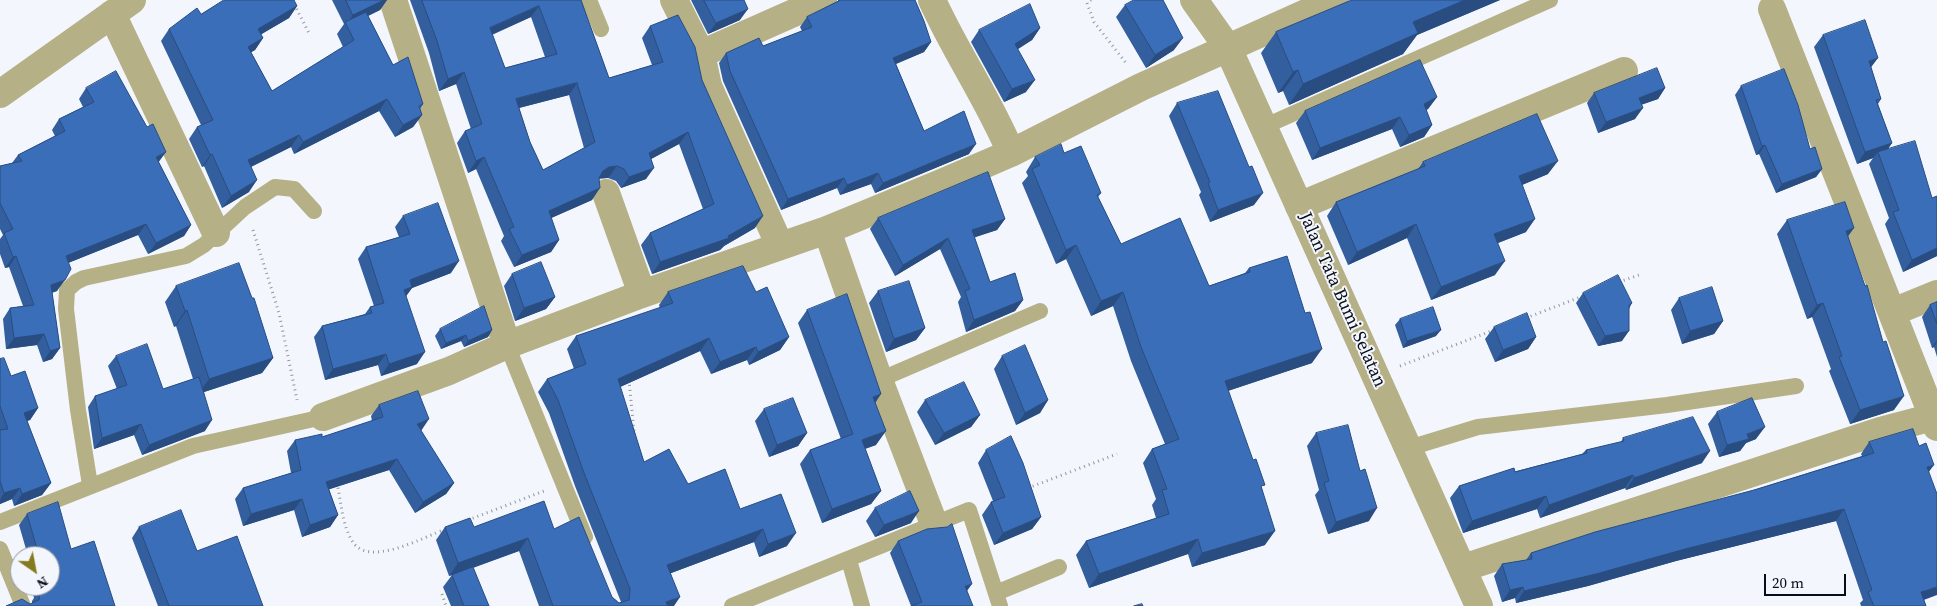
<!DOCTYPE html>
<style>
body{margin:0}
#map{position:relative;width:1937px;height:606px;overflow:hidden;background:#f3f7fd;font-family:"Source Serif 4",serif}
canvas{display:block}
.north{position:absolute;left:10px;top:546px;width:50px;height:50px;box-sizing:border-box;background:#f3f7fd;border:1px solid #959aa1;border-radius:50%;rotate:147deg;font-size:14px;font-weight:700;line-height:20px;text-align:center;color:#080e18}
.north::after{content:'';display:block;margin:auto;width:18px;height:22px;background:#867a1f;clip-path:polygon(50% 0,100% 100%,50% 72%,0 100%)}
.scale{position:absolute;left:1764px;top:574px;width:82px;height:22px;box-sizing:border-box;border:2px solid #080e18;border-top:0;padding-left:6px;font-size:15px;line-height:18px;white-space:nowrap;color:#080e18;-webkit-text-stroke:4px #f3f7fd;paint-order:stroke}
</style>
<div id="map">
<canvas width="1937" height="606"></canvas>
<div class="north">N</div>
<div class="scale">20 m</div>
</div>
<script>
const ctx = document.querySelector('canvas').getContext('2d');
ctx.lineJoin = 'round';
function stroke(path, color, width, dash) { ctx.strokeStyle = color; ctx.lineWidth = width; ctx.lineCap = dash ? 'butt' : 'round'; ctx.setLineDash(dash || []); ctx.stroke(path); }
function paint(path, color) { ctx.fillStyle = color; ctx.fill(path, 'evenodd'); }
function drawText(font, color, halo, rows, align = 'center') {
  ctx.font = font + ' "Source Serif 4",serif'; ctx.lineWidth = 4; ctx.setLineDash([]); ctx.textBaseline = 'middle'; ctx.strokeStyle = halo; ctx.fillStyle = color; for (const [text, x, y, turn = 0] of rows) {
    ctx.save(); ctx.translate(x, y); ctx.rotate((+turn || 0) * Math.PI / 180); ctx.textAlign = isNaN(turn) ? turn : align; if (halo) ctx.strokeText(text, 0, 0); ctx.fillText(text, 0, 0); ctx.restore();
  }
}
const path = new Path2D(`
 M292,0L310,35
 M1091,0L1087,3L1094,22L1126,63
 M253,230L279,313L297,400
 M1619,282L1639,275
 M1526,318L1583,296
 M1400,366L1494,330
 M629,380L634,431
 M337,483C341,501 342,523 351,539C366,570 423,537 446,529
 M1028,488L1117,454
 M468,520L544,491
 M442,594L446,606`);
const service = new Path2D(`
 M589,0L601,29
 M1263,127L1550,0
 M507,345L585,537
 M879,380L1040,311
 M1409,448L1478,427L1667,405L1796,386
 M90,485L78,410L66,309L67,290L76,282L84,278L186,256L204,245L245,207L275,187L294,189L314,211
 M0,522L193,446L323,417
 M0,549L23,606
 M849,560L862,606
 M996,593L1059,567
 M732,606L969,510L1000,606`);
const minor = new Path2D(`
 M393,0L507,345
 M674,0L701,54L708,86L780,246
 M932,0C956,53 989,100 1011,153
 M1772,9L1937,427
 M112,14L216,233
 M701,54L823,0
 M0,94L132,0
 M606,193L642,294
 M1299,206L1624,71
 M827,230L879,380L934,524
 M1893,312L1937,294
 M323,417L449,371L507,345L642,294L827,230L939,184L1011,153L1141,87L1335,0
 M1463,568L1880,431L1933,417`);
const tertiary = new Path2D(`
 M1194,0L1228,48L1479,606`);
const wall = new Path2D(`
 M332,0H387L380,10L368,16L393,65L423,104L420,109L422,115L413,127L395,137L379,111L294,154L291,147L251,167L249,192L222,208L204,166L202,167L189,139L197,127L201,125L161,41L169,29L297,6L289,18L261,34L263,38L255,50L251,52L272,91L343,47L337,34L344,24Z
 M410,0H581L609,78L652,65L642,38L650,26L702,80L755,228L724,246L720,250L652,274L641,245L650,233L703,209L679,144L651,159L646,179L621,188L616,181L608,178L599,179L592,200L551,218L559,240L551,252L514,267L501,241L504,236L476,169L468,173L457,143L465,131L471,129L456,84L439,91L429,53ZM531,17L545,57L505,68L492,35ZM569,95L584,148L543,170L530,142L519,108Z
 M691,0H744L740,20L708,34Z
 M838,0H915L931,42L924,52L896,64L924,131L969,154L875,193L871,184L840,195L837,188L781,210L723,81L719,63L726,53L763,46L802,31L800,27L807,17L838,1Z
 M1352,0H1500L1417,35L1403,54L1289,105L1283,91L1278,93L1261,53L1276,32Z
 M1125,5L1174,50L1146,68L1116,17Z
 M1040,28L1032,40L1017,49L1026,92L1004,102L971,42L979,30Z
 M1823,35L1871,67L1881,99L1878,104L1892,143L1888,149L1932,198L1937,196V256L1903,272L1885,224L1889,218L1869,164L1873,158L1857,164L1814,47Z
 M1741,86L1810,149L1822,169L1816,177L1776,193L1759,154L1756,155L1735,95Z
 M86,88L159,163L191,225L184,236L148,254L138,235L68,263L57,291L52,292L60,348L52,359L43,362L37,345L6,349L3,319L10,308L23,306L9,267L5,268L0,254V239L3,235L0,229V166L12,163L18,155L55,136L52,130L59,119L83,107L79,99Z
 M1665,88L1658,99L1641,105L1635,119L1598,133L1587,103L1594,93Z
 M1437,97L1428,109L1426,110L1432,125L1424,137L1400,147L1392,129L1312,160L1296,123L1305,111Z
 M1177,103L1254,205L1210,222L1199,195L1201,192L1169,116Z
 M1064,153L1101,193L1098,197L1121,244L1209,286L1245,273L1249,268L1312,363L1228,391L1262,489L1265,545L1192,567L1188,554L1089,588L1076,555L1086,541L1156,518L1152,505L1156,499L1143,463L1152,449L1165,444L1131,361L1113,306L1091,316L1066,259L1056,264L1022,183L1028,176L1026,172L1035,157Z
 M1423,162L1548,174L1522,185L1526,232L1498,243L1495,275L1431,300L1407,238L1348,265L1327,216L1336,202L1418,169Z
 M403,216L451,273L412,288L406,296L417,364L381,376L378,365L325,380L314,337L322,326L365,314L370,307L374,306L358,259L366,247L399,237L395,227Z
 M878,218L1005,219L997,230L974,237L990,282L1023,300L1015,311L966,332L958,302L961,297L940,249L895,276L870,229Z
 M1787,220L1848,236L1894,410L1850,424L1829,371L1831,369L1812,317L1807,319L1777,234Z
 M512,274L555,297L546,309L515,321L504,286Z
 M176,286L273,358L262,373L204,392L205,431L142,455L134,435L94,449L88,407L95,396L117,389L108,366L116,356L163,389L193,379L176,326L174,327L165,302Z
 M878,291L925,328L916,340L886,352L869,303Z
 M668,292H756L789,337L780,350L749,365L747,360L711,374L700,351L620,387L644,462L740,509L787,546L759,557L754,542L671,573L674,606H539L519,551L473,568L489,606H451L443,587L452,575L449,576L436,540L445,527H474L554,529L612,597L619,603L621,602L575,486L549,413L538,392L547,379L574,369L567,349L576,336L660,308L659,305Z
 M1583,293L1632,303L1629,309L1622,341L1598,346L1576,303Z
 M1679,298L1723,321L1714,334L1682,344L1671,310Z
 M1937,302V357L1934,347L1932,348L1922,317L1930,305Z
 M807,310L875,403L876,445L865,449L881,491L871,504L822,523L800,464L810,450L841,439L798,323Z
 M1400,319L1436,336L1403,348L1395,325Z
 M1494,327L1536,337L1528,349L1495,362L1485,339Z
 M440,329L492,330L488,337L464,347L461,341L441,349L435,336Z
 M1002,356L1048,400L1040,413L1016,425L994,369Z
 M0,359L11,376L38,408L30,420L27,421L51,483L42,495L14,506L12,499L0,504Z
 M925,400L980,415L971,427L935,445L917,412Z
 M379,405L421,431L454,483L446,494L415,513L389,470L329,489L338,515L330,527L302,537L294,510L243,526L235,499L243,488L291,473L287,451L295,440L322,437L372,421L371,416Z
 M764,409L807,433L798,446L769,457L755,421Z
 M1717,412L1756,439L1746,443L1740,451L1719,457L1708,424Z
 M1316,433L1360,471L1369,521L1328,534L1315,495L1319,490L1307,446Z
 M1623,438L1702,463L1626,490L1625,488L1540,518L1537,509L1463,533L1450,498L1459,486L1582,454L1586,450L1621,442Z
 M1869,442L1929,471L1924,600L1926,606H1861L1860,603L1863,600L1836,521L1676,561L1588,586L1516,603L1515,598L1502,602L1494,576L1502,564L1526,560L1531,553L1754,490L1862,456L1861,454Z
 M986,450L1041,517L1032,529L994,545L982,515L991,502L993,501L978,463Z
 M875,508L911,523L875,537L866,521Z
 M27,514L71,549L115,606L32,604V601L34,598L31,586H50V556H28L19,525Z
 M139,527L197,551L263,606H158L132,538Z
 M898,541L967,591L911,606L890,553Z`);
const shadedWall = new Path2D(`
 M384,0H387L380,10L347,26L346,25L353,15Z
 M1465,0H1500L1417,35L1403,54L1289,105L1303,84L1413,22Z
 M297,6L289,18L250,41L258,29Z
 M539,6L531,17L481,39L490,28Z
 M748,9L740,20L708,34L716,23Z
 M1040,28L1032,40L1006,57L1015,44Z
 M263,38L255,50L240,59L248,47Z
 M1183,38L1174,50L1146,68L1155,55Z
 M931,42L924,52L886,68L893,58Z
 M1878,58L1869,70V61Z
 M1298,70L1283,91L1278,93L1293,72Z
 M464,72L456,84L439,91L448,79Z
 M1035,80L1026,92L1004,102L1012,89Z
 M577,83L569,95L507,111L516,99Z
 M1665,88L1658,99L1631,108L1639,98Z
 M1437,97L1428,109L1415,116L1424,104Z
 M387,99L379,111L294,154L303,142Z
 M1643,108L1635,119L1598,133L1606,122Z
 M422,115L413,127L395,137L403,125Z
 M1400,117L1392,129L1312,160L1320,148Z
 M1432,125L1424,137L1400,147L1409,135Z
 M688,132L679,144L640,165L649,153Z
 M299,135L291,147L240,172L248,160Z
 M1892,143L1883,155L1878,152L1873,158L1857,164L1865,152Z
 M976,144L969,154L875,193L883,183Z
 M1765,145L1759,154L1756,155L1762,146Z
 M166,152L158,163L156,157Z
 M212,154L204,166L202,167L210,155Z
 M484,157L476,169L468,173L476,161Z
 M1558,161L1548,174L1510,190L1519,176Z
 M617,166L608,178H600L594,183L603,171L609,167Z
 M654,168L646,179L621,188L629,177Z
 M1822,169L1816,177L1776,193L1782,184Z
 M878,173L871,184L840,195L847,185Z
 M844,178L837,188L781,210L788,199Z
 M257,180L249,192L222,208L231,196Z
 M600,188L592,200L540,223L549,211Z
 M1263,193L1254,205L1210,222L1218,210Z
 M763,216L755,228L724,246L720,250L652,274L660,262L728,236Z
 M1005,219L997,230L964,241L972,230Z
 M1535,219L1526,232L1485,248L1494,234Z
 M146,224L138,235L58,267L66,256Z
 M1416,224L1407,238L1348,265L1357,252Z
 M191,225L184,236L148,254L156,243Z
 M1854,228L1844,242L1846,231Z
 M948,238L940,249L895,276L903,265Z
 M559,240L551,252L514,267L522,255Z
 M1076,245L1066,259L1056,264L1066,250Z
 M1937,248V256L1903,272L1912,260Z
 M16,256L9,267L5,268L13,257Z
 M459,261L451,273L412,288L404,299L396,301L410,280Z
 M1505,261L1495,275L1431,300L1441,287Z
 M65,280L57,291L44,296L51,285Z
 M1123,292L1113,306L1091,316L1101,301Z
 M555,297L546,309L515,321L524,308Z
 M1023,300L1015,311L966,332L974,320Z
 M1823,303L1812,317L1807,319L1817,305Z
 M187,310L176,326L174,327L185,311Z
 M1723,321L1714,334L1682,344L1690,331Z
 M925,328L916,340L886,352L894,339Z
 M492,330L488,337L464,347L468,341Z
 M1441,330L1436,336L1403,348L1407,341Z
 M1629,331L1622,341L1598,346L1605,336Z
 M44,334L37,345L6,349L14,338Z
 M466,335L461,341L441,349L446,343Z
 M789,337L780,350L749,365L758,352Z
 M1536,337L1528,349L1495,362L1503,350Z
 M709,338L700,351L609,392L618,379Z
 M1937,340V342L1934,347L1932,348Z
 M756,347L747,360L711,374L720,362Z
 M60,348L52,359L43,362L50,351Z
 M1322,349L1312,363L1215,395L1225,381Z
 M425,352L417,364L381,376L389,364Z
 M386,354L378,365L325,380L333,369Z
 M273,358L262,373L198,394L209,379Z
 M881,394L872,408L873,397Z
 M1904,396L1894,410L1850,424L1860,410Z
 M1048,400L1040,413L1016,425L1025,413Z
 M38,408L30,420L16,424L24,413Z
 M980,415L971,427L935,445L944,433Z
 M429,419L421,431L417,424Z
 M212,420L205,431L142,455L149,445Z
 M141,424L134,435L94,449L102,438Z
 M1765,427L1756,439L1746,443L1740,451L1719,457L1727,445L1747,434Z
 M886,431L876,445L852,453L862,440Z
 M807,433L798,446L769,457L777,445Z
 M1710,451L1702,463L1626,490L1634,478Z
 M397,459L389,470L318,493L326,482Z
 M1934,465L1925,477L1927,467Z
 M1633,475L1625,488L1540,518L1549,505Z
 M51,483L42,495L14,506L22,494Z
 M454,483L446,494L415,513L423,502Z
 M20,488L12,499L0,504V500L4,493Z
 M881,491L871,504L822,523L832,509Z
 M1546,496L1537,509L1463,533L1472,521Z
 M302,499L294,510L243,526L251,514Z
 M1377,508L1369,521L1328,534L1336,522Z
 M1844,509L1836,521L1676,561L1588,586L1516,603L1524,591L1685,549Z
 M919,511L911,523L875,537L884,525Z
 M338,515L330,527L302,537L310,525Z
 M1041,517L1032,529L994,545L1003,533Z
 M763,529L754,542L658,578L667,565Z
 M1275,531L1265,545L1192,567L1202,553Z
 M796,533L787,546L759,557L768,544Z
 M528,538L519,551L449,576L458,563Z
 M1198,539L1188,554L1089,588L1099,574Z
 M972,584L964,595L965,586Z
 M1523,587L1515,598L1502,602L1510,590Z
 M1937,587V595L1913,604L1921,592Z
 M680,597L674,606H664L666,602Z`);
const building = new Path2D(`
 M224,0H294L297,6L258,29L263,38L248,47L272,91L354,40L345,22L366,12L393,65L408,57L423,104L419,106L422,115L403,125L387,99L303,142L299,135L248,160L257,180L231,196L212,154L210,155L197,127L213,120L169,29L197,8L201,14Z
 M346,0H384L353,15Z
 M422,0H581L609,78L663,62L650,26L678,15L695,47L702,80L763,216L728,236L729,238L660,262L650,233L714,204L688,132L649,153L654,168L629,177L624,169L617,166L609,167L603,171L599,178L600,188L549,211L559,240L522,255L509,229L514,227L484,157L476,161L465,131L482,124L464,72L448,79L437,41ZM539,6L557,54L505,68L490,28ZM577,83L595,142L543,170L530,142L516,99Z
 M704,0H744L748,9L716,23Z
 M841,0H915L924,21L931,42L893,58L924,131L964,111L976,144L883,183L878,173L847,185L844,178L788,199L730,71L726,53L759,38L763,46L812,27L807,17Z
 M1134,0H1163L1183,38L1155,55L1125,5Z
 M1352,0H1465L1413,22L1418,33L1303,84L1298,70L1293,72L1276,32Z
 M1030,4L1040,28L1015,44L1035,80L1012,89L979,30Z
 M1865,20L1878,58L1869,61L1881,99L1876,100L1892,143L1865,152L1823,35Z
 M1420,60L1437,97L1424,104L1432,125L1409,135L1400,117L1320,148L1305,111Z
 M1657,68L1665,88L1639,98L1643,108L1606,122L1594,93Z
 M1784,69L1798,105L1810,149L1815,147L1822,169L1782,184L1765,145L1762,146L1741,86Z
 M116,71L147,127L153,124L166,152L156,157L191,225L156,243L146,224L66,256L71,269L65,280L51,285L60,348L50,351L44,334L14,338L10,308L34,305L16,256L13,257L4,233L13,229L0,203V166L22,161L18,155L65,131L59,119L94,102L86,88Z
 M1218,91L1249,167L1252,166L1263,193L1218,210L1208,183L1210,182L1177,103Z
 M1537,114L1558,161L1519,176L1535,219L1494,234L1505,261L1441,287L1416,224L1357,252L1336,202L1425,166L1423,162Z
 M1915,141L1932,198L1937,196V248L1912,260L1893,212L1899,210L1878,152Z
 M1061,144L1064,153L1081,146L1101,193L1097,195L1121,244L1180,218L1209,286L1250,272L1249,268L1287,256L1305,313L1310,312L1322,349L1225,381L1253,460L1256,459L1265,485L1261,486L1275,531L1202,553L1198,539L1099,574L1086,541L1169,514L1162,490L1167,489L1152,449L1179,439L1141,347L1123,292L1101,301L1076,245L1066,250L1032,169L1040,165L1035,157Z
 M988,172L1005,219L972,230L990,282L1015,273L1023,300L974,320L965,291L970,289L948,238L903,265L878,218Z
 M1845,202L1854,228L1846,231L1865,286L1867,285L1883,342L1886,341L1904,396L1860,410L1839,357L1842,356L1823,303L1817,305L1787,220Z
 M438,203L459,261L410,280L412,287L404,290L425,352L389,364L386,354L333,369L322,326L372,313L370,307L384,303L366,247L410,234L403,216Z
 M541,262L555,297L524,308L512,274Z
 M239,263L252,298H254L273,358L209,379L187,310L185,311L176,286Z
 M743,266L756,292L767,287L789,337L758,352L756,347L720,362L709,338L618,379L644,462L669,449L688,484L725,469L740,509L781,494L796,533L768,544L763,529L667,565L680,597L666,602L668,606H553L528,538L458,563L445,527L470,518L474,527L544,501L554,529L579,517L612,597L619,603L629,600L630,589L584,473L558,400L547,379L586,364L576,336L673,303L668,292Z
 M1618,275L1632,303L1629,305V331L1605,336L1583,293Z
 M909,281L925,328L894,339L878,291Z
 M1712,287L1723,321L1690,331L1679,298Z
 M847,294L881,394L873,397L886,431L862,440L881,491L832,509L810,450L853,434L807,310Z
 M1937,302V324L1930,305Z
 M484,306L492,330L468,341L466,335L446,343L440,329Z
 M1433,307L1441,330L1407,341L1400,319Z
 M1527,313L1536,337L1503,350L1494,327Z
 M147,344L163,389L199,377L212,420L149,445L141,424L102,438L95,396L127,385L116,356Z
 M1025,345L1048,400L1025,413L1002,356Z
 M4,358L11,376L25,371L38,408L24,413L51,483L22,494L20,488L4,493L0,481V430L8,429L0,406V359Z
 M964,382L980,415L944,433L925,400Z
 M418,391L429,419L417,424L454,483L423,502L397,459L326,482L338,515L310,525L302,499L251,514L243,488L301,470L295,440L322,434V437L383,417L379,405Z
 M793,398L807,433L777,445L764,409Z
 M1752,398L1765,427L1747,434L1749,439L1727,445L1717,412Z
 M1693,417L1710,451L1634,478L1633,475L1549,505L1546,496L1472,521L1459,486L1514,468L1515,472L1587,453L1586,450L1624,441L1623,438Z
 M1348,425L1360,471L1365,469L1377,508L1336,522L1324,483L1329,481L1316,433Z
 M1913,429L1919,446L1926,443L1934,465L1927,467L1937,494V587L1921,592L1926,606H1874L1868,592L1872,590L1844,509L1685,549L1596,574L1524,591L1523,587L1510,590L1502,564L1532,559L1531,553L1595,532L1754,490L1874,453L1869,442Z
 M1011,436L1023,463L1041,517L1003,533L991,502L1005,497L986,450Z
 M910,491L919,511L884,525L875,508Z
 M58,502L71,549L94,541L115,606H6L22,599L30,604L39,600L40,590L43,589L42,586H50V556H39L27,514Z
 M181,510L197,551L237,536L263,606H169L139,527Z
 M952,524L972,584L965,586L973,606H911L922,602L898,541L927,529L947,527Z
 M473,567L489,606H464L452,575Z
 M1142,604L1143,606H1134Z`);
const streetNames = [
 ["Jalan Tata Bumi Selatan",1342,300,66]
];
stroke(path, '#92979e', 3, [1, 4]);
stroke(service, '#b6b086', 16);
stroke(minor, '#b6b086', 28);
stroke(tertiary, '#b6b086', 28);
paint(wall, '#335f9e');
paint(shadedWall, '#294d81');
paint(building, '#3b6eb8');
stroke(building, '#294d81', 1);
drawText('18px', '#080e18', '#f3f7fd', streetNames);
</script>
